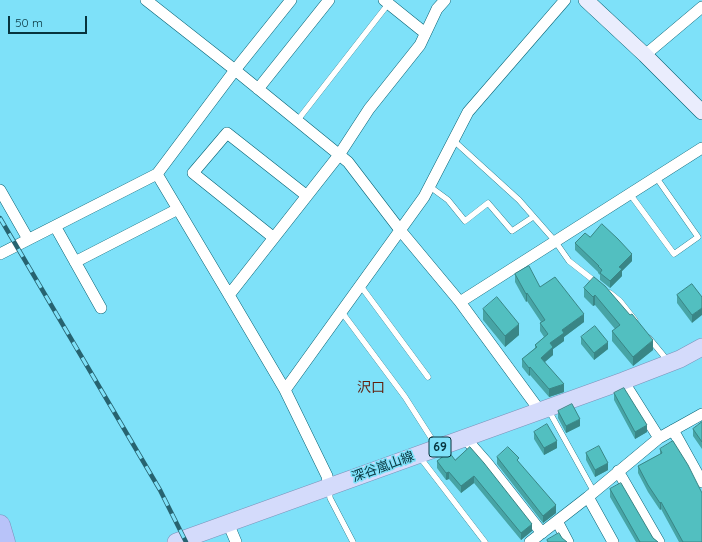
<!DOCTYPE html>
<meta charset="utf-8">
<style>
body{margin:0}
#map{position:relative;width:702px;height:542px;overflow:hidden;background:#7ee1f9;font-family:Quicksand,sans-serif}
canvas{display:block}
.scale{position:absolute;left:8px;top:16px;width:79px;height:18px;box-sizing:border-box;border:2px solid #07343e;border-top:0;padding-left:5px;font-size:12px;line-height:14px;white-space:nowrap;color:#07343e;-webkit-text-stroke:3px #7ee1f9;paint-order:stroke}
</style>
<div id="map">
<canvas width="702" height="542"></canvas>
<div class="scale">50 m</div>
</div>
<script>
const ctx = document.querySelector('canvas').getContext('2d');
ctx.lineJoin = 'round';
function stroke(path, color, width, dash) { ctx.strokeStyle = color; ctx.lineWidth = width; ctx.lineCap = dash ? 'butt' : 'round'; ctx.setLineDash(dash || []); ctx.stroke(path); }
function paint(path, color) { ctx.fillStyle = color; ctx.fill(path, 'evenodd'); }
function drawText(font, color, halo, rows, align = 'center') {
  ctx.font = font + ' Quicksand,"Noto Sans JP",sans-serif'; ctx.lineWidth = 3; ctx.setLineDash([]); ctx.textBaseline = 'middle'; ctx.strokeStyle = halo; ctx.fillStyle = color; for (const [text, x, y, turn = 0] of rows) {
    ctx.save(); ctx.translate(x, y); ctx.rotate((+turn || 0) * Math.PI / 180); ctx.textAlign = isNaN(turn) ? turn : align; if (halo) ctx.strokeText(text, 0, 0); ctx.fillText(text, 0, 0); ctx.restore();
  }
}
const lane = new Path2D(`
 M297,121L389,3
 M453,140L519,200L555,241L569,261L597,283
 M429,186L448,200L465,221L488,203L512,231L533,217
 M630,194L674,254L698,237L656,177
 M360,285L428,377
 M610,293L620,301L635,320
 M341,311L405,397L437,447
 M649,338L668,361
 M549,411L594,492
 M419,456L485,542
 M329,489L330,498L353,542`);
const street = new Path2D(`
 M146,0L235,70L348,162L400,230L460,302L540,411
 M384,0L425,33
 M645,55L702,7
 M258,89L329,0
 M157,174L229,295L285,390L327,476L329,487
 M0,190L28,239
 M55,226L101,308
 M274,238L193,173L227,133L307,196
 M0,254L157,174L235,70L291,0
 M75,262L178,209
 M229,295L339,155L369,109L420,45L437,9L445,0
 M460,302L702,148
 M623,381L659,438
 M285,390L424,197L468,112L565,0
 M673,430L702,482
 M465,438L487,463L542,533
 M618,471L659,542
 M588,497L613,542
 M557,521L568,542
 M228,523L236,542
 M530,542L588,497L659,438L702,414`);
const secondary = new Path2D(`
 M586,0L645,55L702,112`);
const primary = new Path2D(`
 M176,542L623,381L680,359L702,347`);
const highway = new Path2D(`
 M0,525L5,542`);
const rail = new Path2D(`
 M0,218L160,490L186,542`);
const wall = new Path2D(`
 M590,237L618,240L632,261L622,271V276L610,288L600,280V275L598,273V272L575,250V243Z
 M515,274L540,287L584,322L564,337V341L553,349V355L545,362L564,392L549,397L530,375L529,376L522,367V359L535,348V345L544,337L540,331V323L541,322L527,301L526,302L515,282Z
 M594,277L653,350L633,366L612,341V331L615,329L595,305L593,306L584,297V288Z
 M692,284V323L677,303V295Z
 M483,309L519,335L505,347L483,320Z
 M581,337L608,349L594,360L581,344Z
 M614,393L647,432L635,439L614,400Z
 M558,411L580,426L566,433L558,418Z
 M702,422V449L693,436V429Z
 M534,432L557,448L544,455L534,439Z
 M470,447L532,531L521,540L474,483L461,493L449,479L446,480L437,468V461L455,460Z
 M660,449L697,485L702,542H679L661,509L660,510L648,492L638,473V466L660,454Z
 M586,453L608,470L595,477L586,460Z
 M497,457L519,463L556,513L543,523L497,464Z
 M610,489L653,538L658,542H636L610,497Z`);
const shadedWall = new Path2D(`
 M632,254V261L622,271V276L610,288V281L619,267Z
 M527,293V301L526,302V294Z
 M595,295V305L593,306V297Z
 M702,308V315L692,323V315Z
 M584,314V322L564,337V341L553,349V355L541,365V358L550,343L562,330Z
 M519,324V335L505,347V336Z
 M653,340V350L633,366V357Z
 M608,342V349L594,360V353Z
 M530,367V375L529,376V368Z
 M564,384V392L549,397V389Z
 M580,419V426L566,433V426Z
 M647,425V432L635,439V432Z
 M557,441V448L544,455V448Z
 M608,463V470L595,477V470Z
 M449,472V479L446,480V473Z
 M474,476V483L461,493V486Z
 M661,502V509L660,510V503Z
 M556,505V513L543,523V516Z
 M532,524V531L521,540V533Z`);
const building = new Path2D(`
 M602,224L618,239L632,254L619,267L622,269L610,281L600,273L602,270L598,266H599L575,243L585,233L590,237Z
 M529,266L540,287L555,277L584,314L562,330L564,333L550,343L553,347L541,358L564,384L549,389L530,367L529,368L522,359L537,347L535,345L548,334L540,323L545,320L527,293L526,294L515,274Z
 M594,277L605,286L630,315L632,314L653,340L633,357L612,331L620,325L595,295L593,297L584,288Z
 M692,284L702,297V308L692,315L677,295Z
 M497,297L519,324L505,336L483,309Z
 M595,326L608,342L594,353L581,337Z
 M624,388L647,425L635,432L614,393Z
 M572,404L580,419L566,426L558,411Z
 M702,422V442L693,429Z
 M547,424L557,441L544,448L534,432Z
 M673,441L688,465L702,493V542H683L661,502L660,503L648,485L638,466L662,453L660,449Z
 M599,446L608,463L595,470L586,453Z
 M470,447L484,463L532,524L521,533L474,476L461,486L449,472L446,473L437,461L449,452L455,460Z
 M508,447L519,458L517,460L556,505L543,516L497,457Z
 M621,483L653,538L658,542H640L610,489Z
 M559,533L562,538L567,542H548L547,540Z`);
const shields = [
 [440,447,22]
];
const shieldNames = [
 ["69",440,447]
];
const streetNames = [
 ["深谷嵐山線",383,467,-20]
];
const neighbourhoodNames = [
 ["沢口",371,388]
];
stroke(lane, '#056173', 6);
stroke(street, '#056173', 12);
stroke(secondary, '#056173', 16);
stroke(primary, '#7a91b8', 18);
stroke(highway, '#7a91b8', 21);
stroke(lane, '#fff', 5.5);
stroke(street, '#fff', 11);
stroke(secondary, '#eaedfd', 15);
stroke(primary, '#d4dbfb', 17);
stroke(highway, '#b8c3f9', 20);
stroke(rail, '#276370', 4.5);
stroke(rail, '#7ee1f9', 3, [9]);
paint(wall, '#47a4a5');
paint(shadedWall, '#398686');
paint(building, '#52bfc0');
stroke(building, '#398686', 1);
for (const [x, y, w] of shields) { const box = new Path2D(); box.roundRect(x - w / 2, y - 10, w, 20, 3); ctx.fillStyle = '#7ee1f9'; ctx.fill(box); stroke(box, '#07343e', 1); }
drawText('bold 12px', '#07343e', null, shieldNames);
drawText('13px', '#07343e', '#7ee1f9', streetNames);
drawText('14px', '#611f0d', '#7ee1f9', neighbourhoodNames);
</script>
